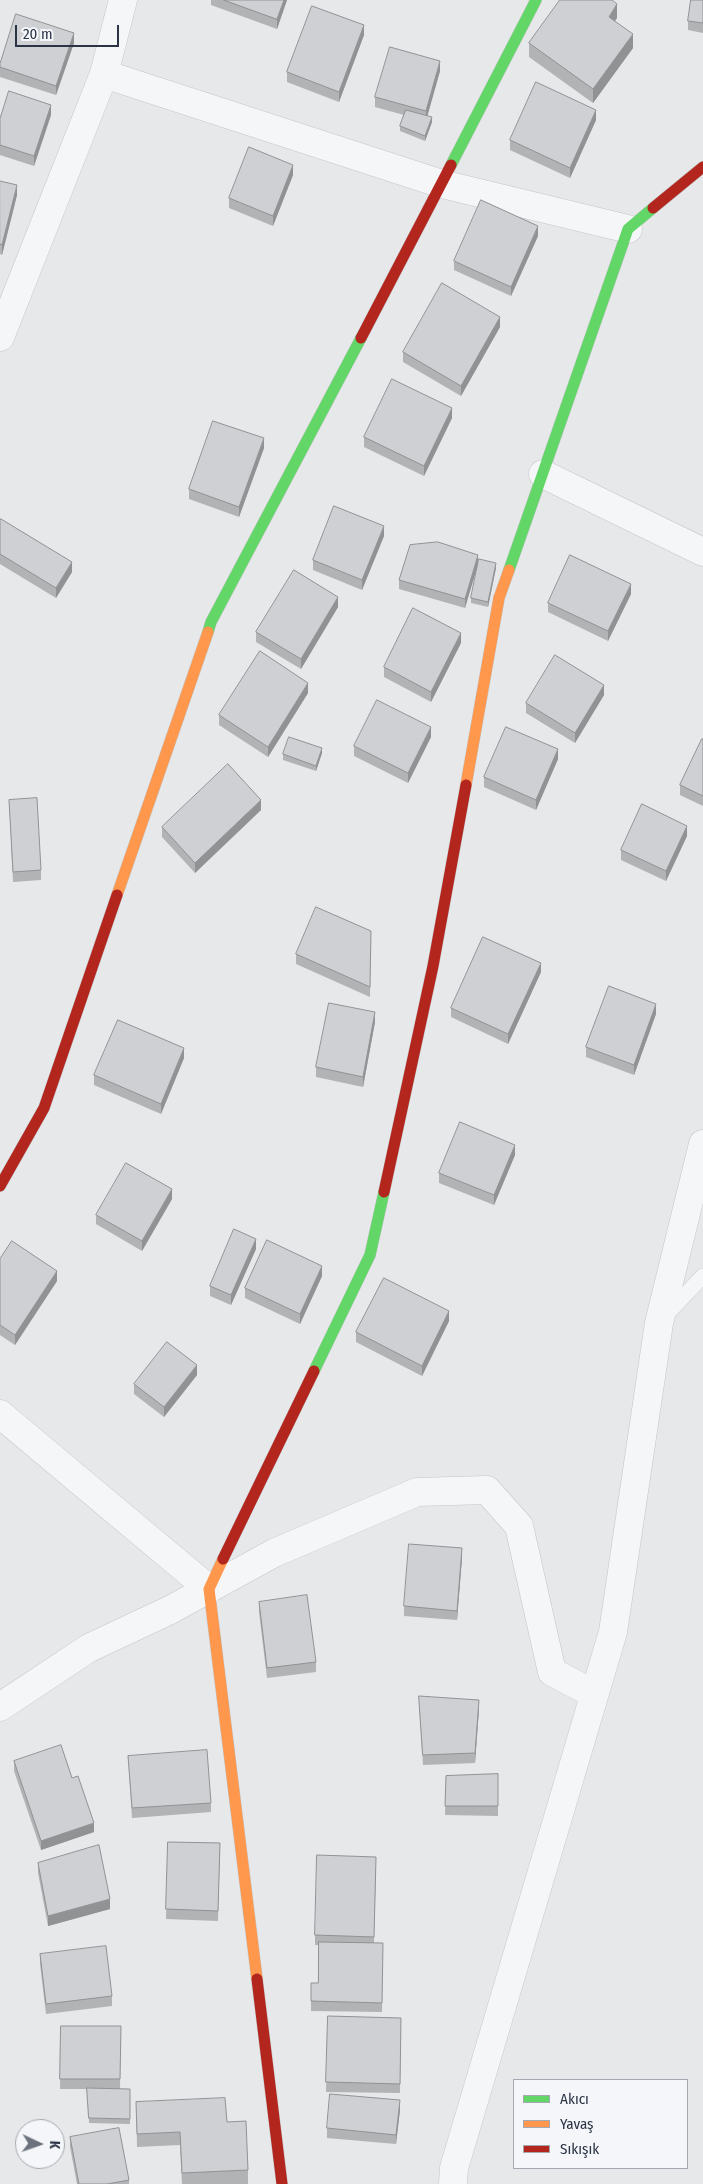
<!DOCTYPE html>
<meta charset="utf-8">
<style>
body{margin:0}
#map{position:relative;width:703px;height:2184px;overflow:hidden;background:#e6e8ea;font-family:"Fira Sans Condensed",sans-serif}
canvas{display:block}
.legend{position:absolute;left:513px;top:2079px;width:175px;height:90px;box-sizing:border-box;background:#f4f6f9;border:1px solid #a4a8b1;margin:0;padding:6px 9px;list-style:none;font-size:15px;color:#2b3445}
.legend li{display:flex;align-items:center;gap:10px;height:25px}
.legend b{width:25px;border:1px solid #a4a8b1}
.north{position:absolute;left:15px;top:2119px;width:50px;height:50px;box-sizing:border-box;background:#f4f6f9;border:1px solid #a4a8b1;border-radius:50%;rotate:93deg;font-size:14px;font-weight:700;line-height:20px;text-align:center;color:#2b3445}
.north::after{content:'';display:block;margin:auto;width:18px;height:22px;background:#6c737f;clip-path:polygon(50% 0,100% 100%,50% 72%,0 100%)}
.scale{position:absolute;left:15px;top:25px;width:104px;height:22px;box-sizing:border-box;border:2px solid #2b3445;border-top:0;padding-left:6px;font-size:15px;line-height:18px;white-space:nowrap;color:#2b3445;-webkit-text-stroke:4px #f4f6f9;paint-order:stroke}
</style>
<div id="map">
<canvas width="703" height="2184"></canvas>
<ul class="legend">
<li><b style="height:6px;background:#63d668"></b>Akıcı</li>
<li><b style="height:6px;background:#ff974d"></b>Yavaş</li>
<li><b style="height:6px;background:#b3261e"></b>Sıkışık</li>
</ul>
<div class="north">K</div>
<div class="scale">20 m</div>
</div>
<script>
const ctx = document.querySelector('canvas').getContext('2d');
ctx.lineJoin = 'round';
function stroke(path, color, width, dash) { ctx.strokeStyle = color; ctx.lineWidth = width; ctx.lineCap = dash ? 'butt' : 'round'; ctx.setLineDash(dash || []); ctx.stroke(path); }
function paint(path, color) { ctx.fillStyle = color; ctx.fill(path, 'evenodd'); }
const lane = new Path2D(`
 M665,1316L703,1276`);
const street = new Path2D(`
 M104,74L442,184L628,229
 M0,337L104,74L123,0
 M543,474L703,552
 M0,1414L209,1589
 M0,1707L89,1648L170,1610L274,1553L417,1492L487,1490L519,1526L552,1672L594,1694
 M453,2184L454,2168L613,1632L659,1323L703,1144`);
const fast = new Path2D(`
 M451,165L536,0
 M509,570L628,229L653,208
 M208,632L211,622L361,338
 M314,1371L370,1255L384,1192`);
const slow = new Path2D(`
 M466,785L499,598L509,570
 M117,895L208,632
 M223,1559L209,1589L257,1979`);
const jam = new Path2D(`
 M653,208L703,167
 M361,338L451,165
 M0,1186L44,1108L117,895
 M384,1192L433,966L466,785
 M223,1559L314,1371
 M257,1979L282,2184`);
const wall = new Path2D(`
 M211,0H287L277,29L211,5Z
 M703,0V33L688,30V21Z
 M617,18L615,21L633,48L593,103L529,57V43Z
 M364,35L339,102L287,82V72Z
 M74,43L56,95L0,77V64Z
 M440,71L427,116L432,122L425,141L400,131V126L404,115L375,107V97Z
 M51,115L34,166L0,155V119Z
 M596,120L570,178L510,150V140Z
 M293,175L273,226L229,208V198Z
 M0,181L17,195L2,255L0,254Z
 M538,236L511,296L454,270V261Z
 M500,327L461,396L403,362V352Z
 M452,418L424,476L364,447V437Z
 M264,448L239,517L189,499V489Z
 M0,521L72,572L56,598L0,564Z
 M384,536L362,590L313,570V560Z
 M478,555L465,608L399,589V580Z
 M496,568L488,607L471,603V598Z
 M631,594L608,641L548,612V603Z
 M338,607L301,669L256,642V632Z
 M461,643L431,702L384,677V667Z
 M308,693L268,757L219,725V715Z
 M604,695L575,743L526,713V703Z
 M431,737L408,783L354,756V746Z
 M703,739V806L680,795V785Z
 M322,753L316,771L283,760V754Z
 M558,759L536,810L484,787V777Z
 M9,800L41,870V880L13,882Z
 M261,810L195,873L162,837V827Z
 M687,836L666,881L621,860V850Z
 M371,931L370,997L296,964V954Z
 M541,972L508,1044L451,1017V1008Z
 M656,1014L634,1075L586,1057V1047Z
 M375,1022L363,1087L316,1077V1067Z
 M184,1058L161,1114L94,1085V1075Z
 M515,1155L494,1205L439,1183V1173Z
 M172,1199L142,1251L96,1224V1215Z
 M256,1249L231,1305L210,1296V1286Z
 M0,1259L57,1281L15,1345L0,1335Z
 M322,1276L300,1324L245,1298V1288Z
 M449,1321L422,1376L356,1342V1332Z
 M197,1375L164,1417L134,1394V1384Z
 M462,1558L457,1620L404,1616V1606Z
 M259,1602L316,1662V1672L267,1678L259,1612Z
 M419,1696L479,1709L475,1763L423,1765Z
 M128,1756L211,1803V1812L132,1818Z
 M14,1761L72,1778L94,1832L41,1850L14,1771Z
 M498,1774V1816L445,1815L446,1776Z
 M168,1842L220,1843L218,1921L166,1919Z
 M38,1863L110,1909L48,1926L38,1873Z
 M376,1867L374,1943H383L382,2012L311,2011V1983H318L319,1945H315V1935Z
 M40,1954L112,1996V2006L46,2014L40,1964Z
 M328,2016L401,2018L400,2093L326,2092Z
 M61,2026H121L120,2089H130V2124L89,2123L87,2089H60Z
 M136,2102L227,2122L248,2170V2184H182L180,2145L137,2147Z
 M400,2110L396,2144L327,2138V2128Z
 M70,2137L129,2180V2184H77L70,2147Z`);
const shadedWall = new Path2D(`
 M284,0H287L277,29V19Z
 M617,4V18L609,30V17Z
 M364,25V35L339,102V92Z
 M74,33V43L56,95V86Z
 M633,34V48L593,103V89Z
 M440,61V71L426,121V111Z
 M51,105V115L34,166V156Z
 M596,110V120L570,178V168Z
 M432,117V122L425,141V136Z
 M293,165V175L273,226V216Z
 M17,185V195L2,255V245Z
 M538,226V236L511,296V287Z
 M500,317V327L461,396V386Z
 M452,408V418L424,476V466Z
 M264,438V448L239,517V507Z
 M384,526V536L362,590V580Z
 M478,555V565L465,608V599Z
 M72,562V572L56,598V588Z
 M496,563V568L488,607V602Z
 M631,584V594L608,641V631Z
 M338,597V607L301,669V659Z
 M461,633V643L431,702V692Z
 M308,683V693L268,757V747Z
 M604,685V695L575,743V733Z
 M431,727V737L408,783V773Z
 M322,748V753L316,771V766Z
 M558,749V759L536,810V800Z
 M261,800V810L195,873V863Z
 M687,826V836L666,881V871Z
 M541,963V972L508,1044V1034Z
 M656,1004V1014L634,1075V1065Z
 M375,1012V1022L363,1087V1077Z
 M184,1048V1058L161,1114V1104Z
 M515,1145V1155L494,1205V1195Z
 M172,1189V1199L142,1251V1241Z
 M256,1239V1249L231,1305V1295Z
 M322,1266V1276L300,1324V1314Z
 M57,1271V1281L15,1345V1335Z
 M449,1311V1321L422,1376V1366Z
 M197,1365V1375L164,1417V1407Z
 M462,1548V1558L457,1620V1611Z
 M479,1700V1709L475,1763V1753Z
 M94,1823V1832L41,1850V1841Z
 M110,1899V1909L48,1926V1916Z
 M400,2100V2110L396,2144V2135Z`);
const building = new Path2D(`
 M224,0H284L277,19Z
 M560,0H612L617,4L609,17L633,34L593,89L529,43Z
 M691,0H703V23L688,21Z
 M312,6L364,25L339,92L287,72Z
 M16,14L74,33L56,86L0,67V64Z
 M390,47L440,61L426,111L375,97Z
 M536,82L596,110L570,168L510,140Z
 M9,91L51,105L34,156L0,145V119Z
 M406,110L432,117L425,136L400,126Z
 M249,147L293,165L273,216L229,198Z
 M0,181L17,185L2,245L0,244Z
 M481,200L538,226L511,287L454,261Z
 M442,283L500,317L461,386L403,352Z
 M392,379L452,408L424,466L364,437Z
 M213,421L264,438L239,507L189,489Z
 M334,506L384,526L362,580L313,560Z
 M1,519L72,562L56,588L0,554V521Z
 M438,542L478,555L465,599L399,580L410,545Z
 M570,555L631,584L608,631L548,603Z
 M479,559L496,563L488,602L471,598Z
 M294,570L338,597L301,659L256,632Z
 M413,608L461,633L431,692L384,667Z
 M260,651L308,683L268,747L219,715Z
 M555,655L604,685L575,733L526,703Z
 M377,700L431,727L408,773L354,746Z
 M506,727L558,749L536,800L484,777Z
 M289,737L322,748L316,766L283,754Z
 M702,739H703V796L680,785Z
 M228,764L261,800L195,863L162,827Z
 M37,798L41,870L13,872L9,800Z
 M642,804L687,826L666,871L621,850Z
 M316,907L371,931L370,987L296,954Z
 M483,937L541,963L508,1034L451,1008Z
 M609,986L656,1004L634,1065L586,1047Z
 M329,1003L375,1012L363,1077L316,1067Z
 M118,1020L184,1048L161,1104L94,1075Z
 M460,1122L515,1145L494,1195L439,1173Z
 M126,1163L172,1189L142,1241L96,1215Z
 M234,1229L256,1239L231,1295L210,1286Z
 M267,1240L322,1266L300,1314L245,1288Z
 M12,1241L57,1271L15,1335L0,1325V1259Z
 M384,1278L449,1311L422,1366L356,1332Z
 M167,1342L197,1365L164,1407L134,1384Z
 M409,1544L462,1548L457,1611L404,1606Z
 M307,1595L316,1662L267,1668L259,1602Z
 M419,1696L479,1700L475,1753L423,1755Z
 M61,1745L72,1778L78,1776L94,1823L41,1841L14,1761Z
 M207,1750L211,1803L132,1808L128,1756Z
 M498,1774V1806H445L446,1776Z
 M168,1842L220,1843L218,1911L166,1909Z
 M99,1845L110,1899L48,1916L38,1863Z
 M317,1855L376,1857L374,1937L315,1935Z
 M319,1942L383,1943L382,2003L311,2001V1983H318Z
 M106,1946L112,1996L46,2004L40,1954Z
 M328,2016L401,2018L400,2084L326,2082Z
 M61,2026H121L120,2079H60Z
 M87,2088L130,2089V2119L89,2118Z
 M330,2094L400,2100L396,2135L327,2128Z
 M225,2098L227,2122L246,2121L248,2170L182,2173L180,2132L137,2134L136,2102Z
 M119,2128L129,2180L107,2184H79L70,2137Z`);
stroke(lane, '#c4c6c8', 16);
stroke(street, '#c4c6c8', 29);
stroke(fast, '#c4c6c8', 12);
stroke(slow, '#c4c6c8', 12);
stroke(jam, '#c4c6c8', 12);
stroke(lane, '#f5f6f7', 15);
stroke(street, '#f5f6f7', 28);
stroke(fast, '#63d668', 11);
stroke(slow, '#ff974d', 11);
stroke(jam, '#b3261e', 11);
paint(wall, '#b1b3b5');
paint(shadedWall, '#909294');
paint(building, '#ced0d3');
stroke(building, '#909294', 1);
</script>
